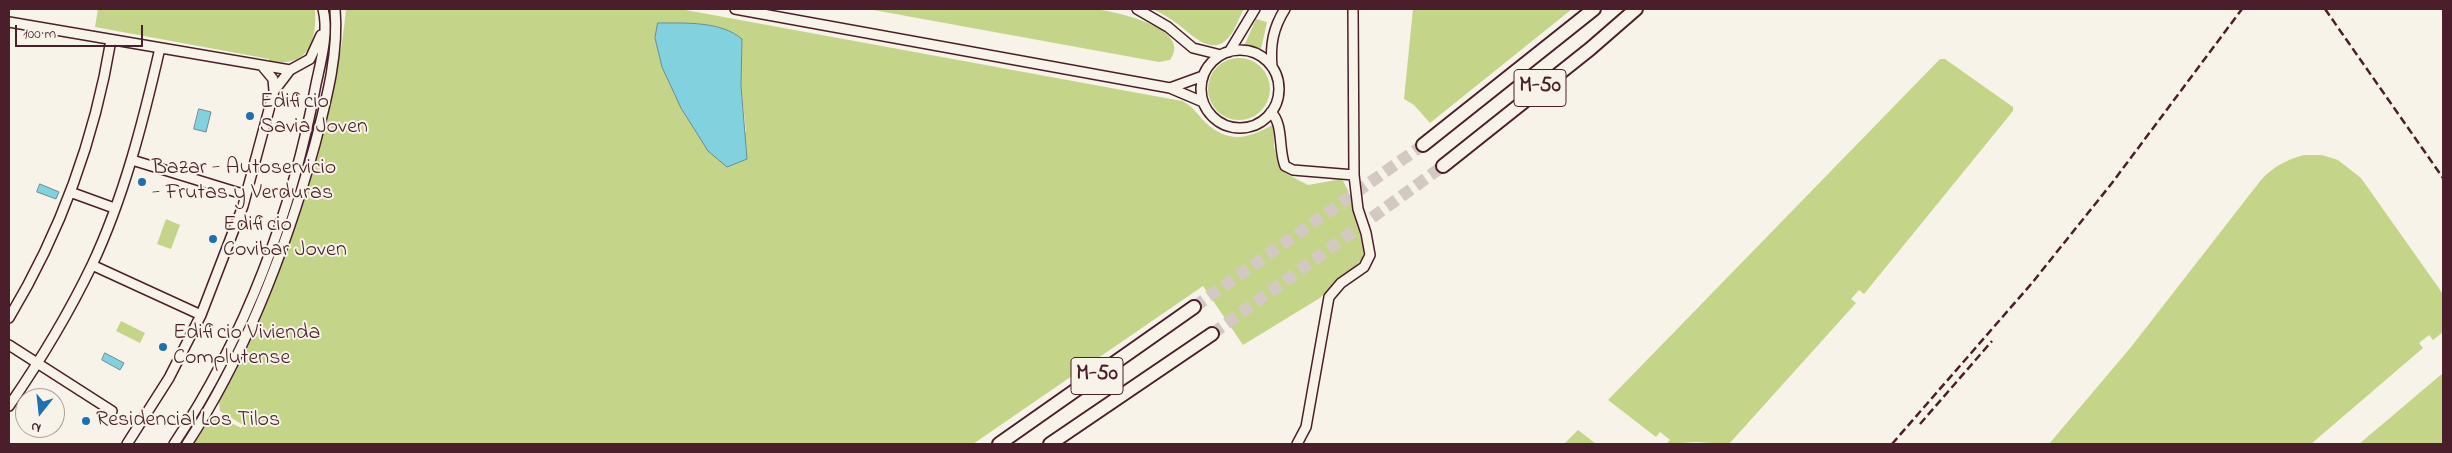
<!DOCTYPE html>
<style>
body{margin:0}
#map{position:relative;width:2452px;height:453px;overflow:hidden;background:#f7f3e8;font-family:"Indie Flower",sans-serif}
canvas{display:block}
.frame{position:absolute;inset:0;border:10px solid #4a1f2b;pointer-events:none}
.north{position:absolute;left:15px;top:388px;width:50px;height:50px;box-sizing:border-box;background:#f7f3e8;border:1px solid #b29e9c;border-radius:50%;rotate:196deg;font-size:14px;font-weight:700;line-height:20px;text-align:center;color:#4a1f2b}
.north::after{content:'';display:block;margin:auto;width:18px;height:22px;background:#1f6fb2;clip-path:polygon(50% 0,100% 100%,50% 72%,0 100%)}
.scale{position:absolute;left:15px;top:25px;width:128px;height:22px;box-sizing:border-box;border:2px solid #4a1f2b;border-top:0;padding-left:6px;font-size:15px;line-height:18px;white-space:nowrap;color:#4a1f2b;-webkit-text-stroke:4px #f7f3e8;paint-order:stroke}
</style>
<div id="map">
<canvas width="2452" height="453"></canvas>
<div class="frame"></div>
<div class="north">N</div>
<div class="scale">100 m</div>
</div>
<script>
const ctx = document.querySelector('canvas').getContext('2d');
ctx.lineJoin = 'round';
function paint(path, color) { ctx.fillStyle = color; ctx.fill(path, 'evenodd'); }
function stroke(path, color, width, dash) { ctx.strokeStyle = color; ctx.lineWidth = width; ctx.lineCap = dash ? 'butt' : 'round'; ctx.setLineDash(dash || []); ctx.stroke(path); }
function drawText(font, color, halo, rows, align = 'center') {
  ctx.font = font + ' "Indie Flower",sans-serif'; ctx.lineWidth = 4; ctx.setLineDash([]); ctx.textBaseline = 'middle'; ctx.strokeStyle = halo; ctx.fillStyle = color; for (const [text, x, y, turn = 0] of rows) {
    ctx.save(); ctx.translate(x, y); ctx.rotate((+turn || 0) * Math.PI / 180); ctx.textAlign = isNaN(turn) ? turn : align; if (halo) ctx.strokeText(text, 0, 0); ctx.fillText(text, 0, 0); ctx.restore();
  }
}
const green = new Path2D(`
 M98,9H315C317,43 308,68 269,61V59L95,27Z
 M346,9H680L1182,101C1193,106 1197,114 1205,122C1228,144 1249,139 1274,124V147L1279,165L1285,173L1308,185L1342,179L1348,190L1364,249L1362,259L1352,270L1342,276L1320,298L1243,345L1203,286L973,444H194L211,417L218,416L241,428L243,425L220,411L219,402C229,381 241,362 250,341C279,275 302,209 321,139C332,96 342,54 346,9ZM659,23L719,27L742,39L741,86L746,132L655,38Z
 M868,9C919,9 970,9 1022,9C1045,9 1071,6 1094,9C1114,11 1194,28 1170,60L1159,62Z
 M1152,9H1244C1239,17 1236,29 1229,37C1213,57 1193,36 1179,25C1171,19 1162,13 1152,9Z
 M1413,9H1572L1430,123L1414,105L1404,99Z
 M1256,19L1267,22L1261,49L1245,44Z
 M1208 89a31 31 0 1 1 62 0a31 31 0 1 1-62 0Z
 M1940,59H1945L2013,107V111L1864,294L1859,290L1851,299L1856,303L1729,444L1696,442L1666,444L1670,440L1660,432L1656,437L1608,400Z
 M2304,155H2322L2338,160L2361,178L2443,294V332L2433,340L2429,335L2419,343L2423,348L2311,444H2049L2131,347L2261,180C2274,166 2286,160 2304,155Z
 M166,219L180,225L171,249L157,244Z
 M121,321L145,333L140,343L116,331Z
 M2443,373V444H2359Z
 M1578,430L1596,444H1564Z`);
const water = new Path2D(`
 M658,23C685,23 721,21 742,39L741,86L747,159L727,167L708,151L681,108L662,67L655,38Z
 M199,109L211,112L206,132L194,129Z
 M40,184L59,192L56,199L37,192Z
 M105,353L124,363L120,370L102,360Z`);
const highwayTunnel = new Path2D(`
 M1194,307L1423,145
 M1212,334L1443,166`);
const minor = new Path2D(`
 M735,9L1170,88L1203,102
 M1137,9L1168,27L1193,48L1221,55
 M9,22L290,70L310,59L321,35
 M1201 89a39 39 0 1 1 78 0a39 39 0 1 1-78 0Z
 M1229,52L1255,9
 M263,67L273,79L274,91
 M1272,67C1270,45 1273,28 1285,9
 M1170,88L1203,76
 M1271,112C1284,125 1278,149 1285,166L1293,170L1354,175
 M132,160L246,195
 M70,192L114,208
 M92,265L201,315
 M9,318C60,233 95,137 111,40
 M9,345L112,411
 M9,406C40,361 68,315 92,265C124,197 143,122 160,48
 M127,444L169,378L201,315L243,206L274,91L290,70
 M174,444C245,337 293,210 316,84C321,61 329,32 323,9
 M187,444C247,352 286,249 315,144C326,101 339,54 335,9
 M1297,444L1306,427L1329,297L1341,283L1364,267L1370,255L1366,233L1358,209L1354,175L1353,9`);
const highway = new Path2D(`
 M1423,145L1594,9
 M1443,166L1590,49L1636,9
 M999,444L1194,307
 M1050,444L1212,334`);
const rail = new Path2D(`
 M2325,9L2443,178
 M1920,424L1992,341
 M1892,444L2032,283L2112,183L2242,9`);
const markers = [
 [250,116,5,"#1f6fb2"],
 [142,182,5,"#1f6fb2"],
 [213,239,5,"#1f6fb2"],
 [163,347,5,"#1f6fb2"],
 [86,421,5,"#1f6fb2"]
];
const shields = [
 [1540,88,52],
 [1097,376,52]
];
const shieldNames = [
 ["M-50",1540,88],
 ["M-50",1097,376]
];
const poiNames = [
 ["Edificio",260,103],
 ["Savia Joven",260,128],
 ["Bazar - Autoservicio",152,169],
 ["- Frutas y Verduras",152,194],
 ["Edificio",223,226],
 ["Covibar Joven",223,251],
 ["Edificio Vivienda",173,334],
 ["Complutense",173,359],
 ["Residencial Los Tilos",96,421]
];
paint(green, '#c4d589');
paint(water, '#82d1df');
stroke(water, '#6c8a97', 1);
stroke(highwayTunnel, '#d4c9c2', 12, [12, 6]);
stroke(minor, '#4a1f2b', 12);
stroke(highway, '#4a1f2b', 16);
stroke(minor, '#f7f3e8', 9);
stroke(highway, '#f7f3e8', 12);
stroke(rail, '#4a1f2b', 2.5, [8, 4]);
for (const [x, y, r, color] of markers) { const dot = new Path2D(); dot.arc(x, y, r, 0, 2 * Math.PI); ctx.fillStyle = color; ctx.fill(dot); stroke(dot, '#f7f3e8', 2); }
for (const [x, y, w] of shields) { const box = new Path2D(); box.roundRect(x - w / 2, y - 18.5, w, 37, 4); ctx.fillStyle = '#f7f3e8'; ctx.fill(box); stroke(box, '#4a1f2b', 1); }
drawText('bold 21px', '#4a1f2b', null, shieldNames);
drawText('22px', '#4a1f2b', '#f7f3e8', poiNames, 'left');
</script>
